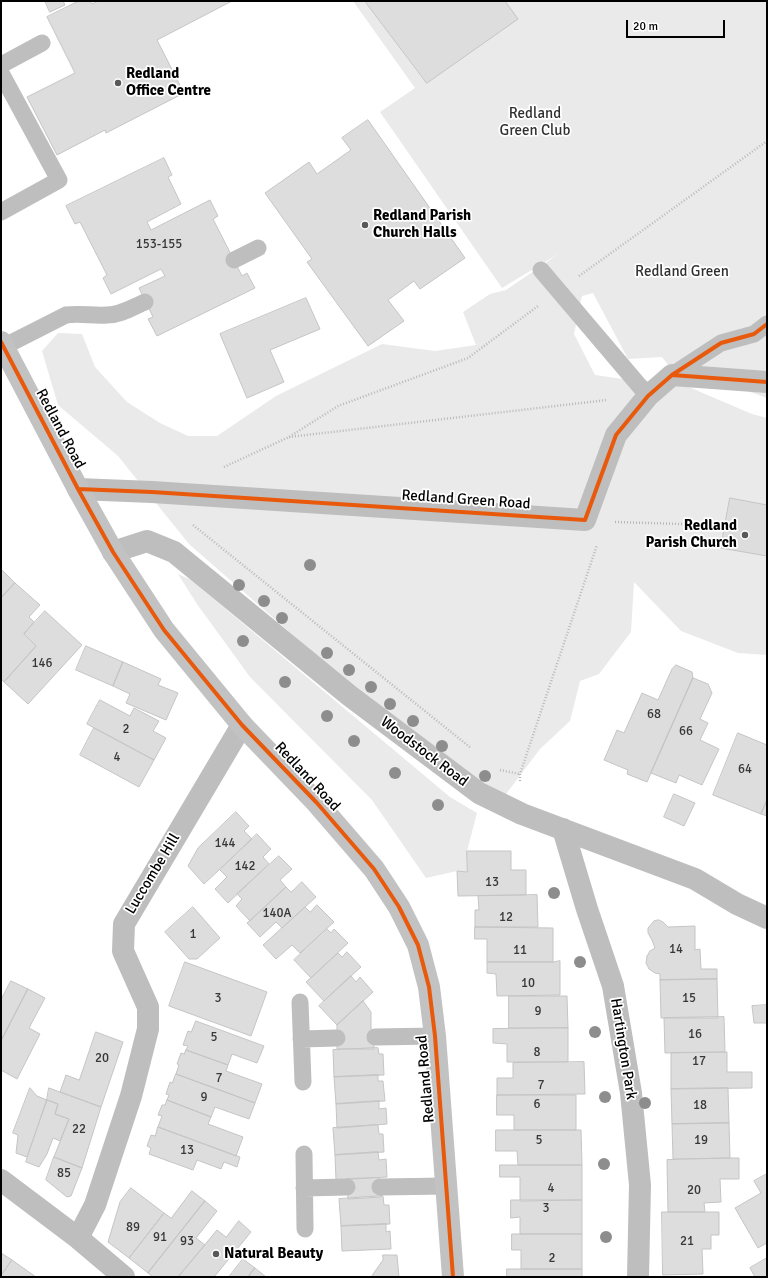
<!DOCTYPE html>
<style>
body{margin:0}
#map{position:relative;width:768px;height:1278px;overflow:hidden;background:#fff;font-family:Signika,sans-serif}
canvas{display:block}
.frame{position:absolute;inset:0;border:2px solid #000;pointer-events:none}
.scale{position:absolute;left:626px;top:20px;width:99px;height:18px;box-sizing:border-box;border:2px solid #000;border-top:0;padding-left:5px;font-size:12px;line-height:14px;white-space:nowrap;color:#000;-webkit-text-stroke:3px #fff;paint-order:stroke}
</style>
<div id="map">
<canvas width="768" height="1278"></canvas>
<div class="frame"></div>
<div class="scale">20 m</div>
</div>
<script>
const ctx = document.querySelector('canvas').getContext('2d');
ctx.lineJoin = 'round';
function paint(path, color) { ctx.fillStyle = color; ctx.fill(path, 'evenodd'); }
function stroke(path, color, width, dash) { ctx.strokeStyle = color; ctx.lineWidth = width; ctx.lineCap = dash ? 'butt' : 'round'; ctx.setLineDash(dash || []); ctx.stroke(path); }
function drawText(font, color, halo, rows, align = 'center') {
  ctx.font = font + ' Signika,sans-serif'; ctx.lineWidth = 3.5; ctx.setLineDash([]); ctx.textBaseline = 'middle'; ctx.strokeStyle = halo; ctx.fillStyle = color; for (const [text, x, y, turn = 0] of rows) {
    ctx.save(); ctx.translate(x, y); ctx.rotate((+turn || 0) * Math.PI / 180); ctx.textAlign = isNaN(turn) ? turn : align; if (halo) ctx.strokeText(text, 0, 0); ctx.fillText(text, 0, 0); ctx.restore();
  }
}
const green = new Path2D(`
 M353,1H767V398L722,382L672,370L662,357L628,359L593,293L582,296L574,334L595,375L630,380L677,382L752,414L767,418V655L738,653L681,631L634,582L631,632L599,674L580,681L570,721L540,749L506,794L489,788L335,672L189,544L118,456L58,405L42,351L58,333L82,334L95,367L127,402L160,423L188,436H217L276,396L382,344L435,351L476,345L463,312L490,294L506,290L560,253L502,288L380,112L415,88Z
 M178,574L191,580L450,797L477,813L467,851V872L457,871L426,878L372,800L250,677L197,604Z`);
const building = new Path2D(`
 M45,1H63L65,5L50,12Z
 M79,1H90L92,4L98,1H232L157,40L184,93L106,133L105,130L57,155L27,97L75,73L47,17Z
 M365,1H505L518,19L427,83Z
 M368,120L465,258L420,289L414,281L388,300L404,321L368,346L307,262L312,259L265,193L309,162L317,174L351,150L342,138Z
 M164,158L172,175L168,177L181,204L147,222L151,230L210,200L218,216L213,219L242,276L247,273L255,288L157,336L148,319L153,317L139,288L165,276L161,269L111,294L103,278L107,275L80,222L75,224L66,206Z
 M306,298L320,329L270,350L284,382L247,398L220,334Z
 M730,498L767,505V556L721,548Z
 M1,569L15,583L1,598Z
 M15,583L40,605L29,617L34,622L24,634L36,646L4,682L1,679V598Z
 M45,611L82,645L28,704L4,682L36,646L24,634Z
 M86,646L123,662L113,686L76,670Z
 M123,662L161,679L158,685L178,693L166,720L126,703L130,694L113,686Z
 M676,665L692,672L693,678L647,782L627,774L628,770L604,760L617,730L624,733L642,693L658,700L672,669Z
 M693,678L708,684L712,693L700,719L708,723L700,740L719,749L702,785L679,775L676,783L651,773Z
 M100,700L130,716L134,708L159,721L153,731L166,738L154,760L87,724Z
 M94,728L154,760L139,787L80,755Z
 M738,733L767,745V800L761,814L713,795Z
 M674,794L695,803L684,826L664,817Z
 M767,800V816L761,814Z
 M236,812L249,826L244,831L252,839L204,884L188,866L198,848Z
 M257,834L271,849L263,857L269,864L228,903L215,889L227,877L220,870Z
 M467,851H511V870H526V895L458,896L457,871L467,872Z
 M279,856L292,869L280,880L286,887L250,921L236,906L242,899L237,894Z
 M302,882L316,897L282,928L276,922L260,937L247,923L286,887L291,892Z
 M537,895L538,927H475V910H479L478,896Z
 M317,905L334,922L300,953L292,945L276,959L263,945L305,907L310,912Z
 M193,907L220,938L197,959H189L165,932Z
 M659,920L663,922L668,927L695,926V950L700,949L701,969H717V979L660,980V974L655,973L649,969L646,963L647,956L650,951L655,948L652,940L648,933V928L654,921Z
 M475,927L553,928V962H487V939H475Z
 M327,929L331,933L334,929L348,943L311,978L294,960Z
 M347,952L361,967L324,1001L306,982L338,953L342,957Z
 M560,961V995L497,996L496,974L487,973V962H553Z
 M185,962L267,992L251,1036L169,1006Z
 M351,976L356,982L360,977L373,992L337,1025L319,1006Z
 M717,979L718,1018H661L660,980Z
 M11,981L28,989L1,1041V1000Z
 M28,989L45,998L29,1028L40,1034L17,1079L1,1070V1041Z
 M509,996H567L568,1028H509Z
 M363,1001L371,1012V1029L374,1030V1049H337V1025Z
 M767,1005V1023H754L752,1006Z
 M724,1017L725,1052L665,1053L664,1018Z
 M196,1021L264,1046L257,1063L232,1054L228,1065L186,1050L188,1046L183,1045L188,1031L191,1032Z
 M568,1028V1062H507V1044L493,1043V1029Z
 M96,1032L123,1042L101,1107L60,1092L66,1075L79,1080Z
 M378,1048L379,1054H383L384,1075L334,1077L333,1050Z
 M186,1050L228,1065L226,1071L262,1084L255,1103L176,1074L179,1065L177,1064L181,1053L184,1054Z
 M725,1052H727V1072H752V1088L671,1089V1053Z
 M584,1062L585,1094L497,1095V1078H513V1063Z
 M176,1074L255,1103L249,1119L215,1107L211,1117L167,1100L169,1095L166,1094L170,1082L172,1083Z
 M378,1075V1081H383L385,1101L336,1104L334,1077Z
 M30,1088L37,1096L47,1100L27,1157L16,1153L18,1135L13,1133Z
 M49,1088L101,1107L82,1168L54,1157L69,1119L55,1114L58,1104L47,1100Z
 M728,1088L729,1123L672,1124L671,1089Z
 M497,1095H576V1130H514V1115H497Z
 M47,1100L58,1104L55,1114L69,1119L60,1141L53,1138L47,1154L39,1167L26,1162Z
 M167,1100L211,1117L208,1124L243,1137L236,1156L158,1127L162,1116L158,1115L162,1105H165Z
 M379,1101V1109L386,1108L387,1124L337,1128L336,1104Z
 M729,1123L730,1158L673,1159L672,1124Z
 M378,1125L379,1134H383L384,1152L335,1155L333,1128Z
 M158,1127L240,1157L237,1167L224,1162L221,1169L197,1160L193,1170L149,1154L151,1148L147,1146L151,1135L155,1136Z
 M496,1130H581L582,1165H518L517,1151H496Z
 M378,1152L379,1160L386,1159L387,1177L336,1180L335,1155Z
 M54,1157L82,1168L71,1196L67,1197L46,1180Z
 M730,1158H739V1179H720L721,1202L704,1203L705,1212H668L667,1160Z
 M500,1165H582V1200L520,1201V1177H500Z
 M767,1174V1243L758,1248L735,1208L761,1193L754,1181Z
 M379,1178L381,1197L348,1199L347,1179Z
 M131,1188L164,1213L129,1258L108,1242L120,1202Z
 M192,1191L205,1201L148,1273L129,1258L164,1213L171,1218Z
 M383,1196L384,1205H389L390,1224L341,1226L339,1199Z
 M511,1200H582V1234H520V1217L511,1218Z
 M205,1201L217,1211L196,1238L205,1245L178,1277H153L148,1273Z
 M662,1212H719V1235H711V1249H702L703,1274L663,1275Z
 M239,1221L251,1232L214,1277H178L217,1230L226,1237Z
 M386,1224V1232L390,1231L391,1249L342,1251L341,1226Z
 M512,1234H582V1269H521V1250H512Z
 M1,1253L12,1260L1,1275Z
 M383,1255H397L399,1277H371L383,1260Z
 M767,1258V1277H755L750,1268Z
 M243,1259L255,1268L248,1277H229Z
 M12,1260L36,1277H1Z
 M255,1268L266,1277H248Z
 M507,1269H582V1277H507Z`);
const path = new Path2D(`
 M579,276L767,141
 M289,437L607,400
 M224,467L289,437L338,406L468,358L538,306
 M615,522L682,524L726,522
 M193,525L471,748
 M500,770L520,774
 M520,781V774L597,545`);
const lane = new Path2D(`
 M1,65L42,43
 M1,73L59,180L1,212
 M234,260L258,248
 M541,270L648,396
 M3,347L66,315C80,313 93,316 107,315C121,315 133,307 145,302
 M672,375L721,343L754,334L767,324
 M300,1002L303,1082
 M375,1037L435,1036
 M301,1039L337,1038
 M304,1154L305,1229
 M380,1187L446,1186
 M304,1188L347,1187`);
const street = new Path2D(`
 M78,489L152,492L585,520L616,435L648,396L672,375L767,382
 M113,552L147,541L174,552L350,696L479,793L522,814L695,879L737,904L767,918
 M563,829L587,909L613,986L631,1093L640,1185L638,1277
 M1,1180L78,1238L124,1277
 M78,1238L95,1205L131,1096L148,1029V1007L123,951L124,924L242,725`);
const secondary = new Path2D(`
 M1,342L78,489L113,552L164,630L242,725L317,803L374,869L399,907L418,945L429,987L435,1036L453,1277`);
const cycleway = new Path2D(`
 M1,342L78,489L113,552L164,630L242,725L317,803L374,869L399,907L418,945L429,987L435,1036L453,1277
 M672,375L767,382
 M78,489L152,492L585,520L616,435L648,396L672,375L721,343L754,334L767,324`);
const trees = [
 [310,565],
 [239,585],
 [264,601],
 [282,618],
 [243,641],
 [327,653],
 [349,670],
 [285,682],
 [371,687],
 [390,704],
 [327,716],
 [413,721],
 [354,741],
 [442,746],
 [395,773],
 [485,776],
 [438,805],
 [554,893],
 [580,962],
 [595,1032],
 [605,1097],
 [645,1103],
 [604,1164],
 [606,1237]
];
const markers = [
 [118,83,4,"#595959"],
 [365,225,4,"#595959"],
 [745,535,4,"#595959"],
 [216,1254,4,"#595959"]
];
const numberNames = [
 ["153-155",159,245],
 ["146",42,664],
 ["68",654,715],
 ["2",126,730],
 ["66",686,732],
 ["4",117,758],
 ["64",745,770],
 ["144",225,844],
 ["142",245,867],
 ["13",492,883],
 ["140A",277,914],
 ["12",506,918],
 ["1",193,935],
 ["14",676,950],
 ["11",520,951],
 ["10",528,984],
 ["3",218,999],
 ["15",689,999],
 ["9",538,1012],
 ["16",695,1035],
 ["5",214,1038],
 ["8",537,1053],
 ["20",102,1059],
 ["17",699,1062],
 ["7",219,1079],
 ["7",541,1086],
 ["9",204,1098],
 ["6",537,1105],
 ["18",700,1106],
 ["22",79,1130],
 ["5",539,1141],
 ["19",701,1141],
 ["13",187,1151],
 ["85",64,1174],
 ["4",551,1189],
 ["20",694,1191],
 ["3",546,1209],
 ["89",133,1228],
 ["91",160,1238],
 ["93",187,1242],
 ["21",687,1242],
 ["2",552,1259]
];
const poiNames = [
 ["Redland",126,74],
 ["Office Centre",126,91],
 ["Redland Parish",373,216],
 ["Church Halls",373,233],
 ["Redland",737,526,"right"],
 ["Parish Church",737,543,"right"],
 ["Natural Beauty",224,1254]
];
const parkNames = [
 ["Redland",535,114],
 ["Green Club",535,131],
 ["Redland Green",682,272]
];
const streetNames = [
 ["Redland Road",60,429,62],
 ["Redland Green Road",466,500,4],
 ["Woodstock Road",424,752,37],
 ["Redland Road",307,777,47],
 ["Luccombe Hill",153,874,-59],
 ["Hartington Park",623,1049,81],
 ["Redland Road",426,1079,-95]
];
paint(green, '#eaeaea');
paint(building, '#ddd');
stroke(building, '#c5c5c5', 1);
stroke(path, '#b8b8b8', 2.5, [1, 2]);
stroke(lane, '#bebebe', 17);
stroke(street, '#bebebe', 22);
stroke(secondary, '#c2c2c2', 22);
stroke(cycleway, '#e8590c', 4);
ctx.fillStyle = '#8d8d8d';
for (const [x, y] of trees) { ctx.beginPath(); ctx.arc(x, y, 6, 0, 2 * Math.PI); ctx.fill(); }
for (const [x, y, r, color] of markers) { const dot = new Path2D(); dot.arc(x, y, r, 0, 2 * Math.PI); ctx.fillStyle = color; ctx.fill(dot); stroke(dot, '#fff', 1.5); }
drawText('13px', '#373737', null, numberNames);
drawText('bold 15px', '#000', '#fff', poiNames, 'left');
drawText('15px', '#303030', '#fff', parkNames);
drawText('15px', '#000', '#fff', streetNames);
</script>
